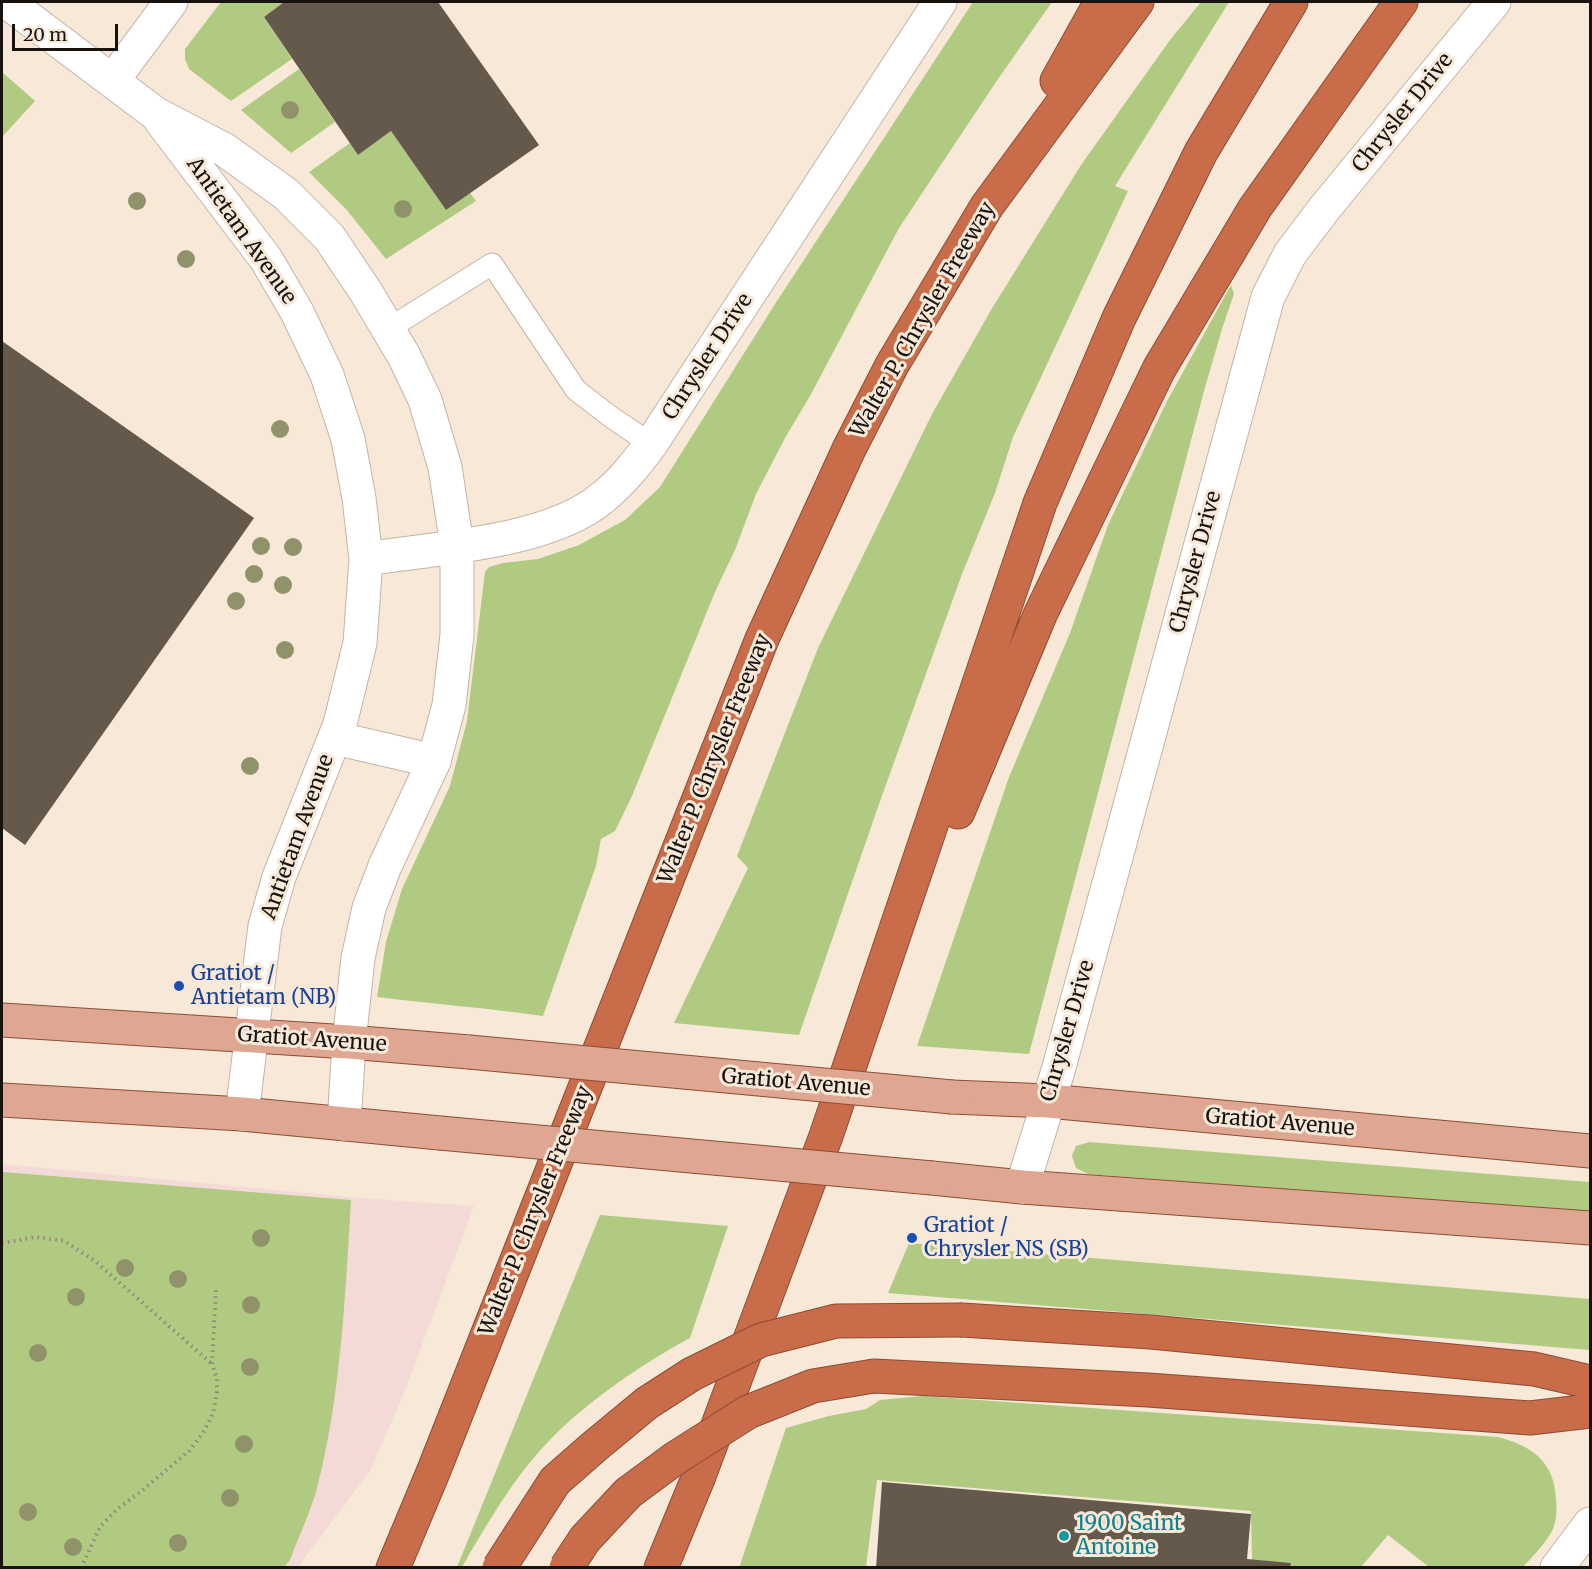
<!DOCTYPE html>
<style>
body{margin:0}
#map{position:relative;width:1592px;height:1569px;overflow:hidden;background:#f8e8d8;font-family:Merriweather,serif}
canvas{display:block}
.frame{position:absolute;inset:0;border:3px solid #18130e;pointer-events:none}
.scale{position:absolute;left:12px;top:24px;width:106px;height:27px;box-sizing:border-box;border:3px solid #18130e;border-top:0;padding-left:8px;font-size:18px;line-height:21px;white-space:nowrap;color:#18130e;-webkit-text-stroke:4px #f8e8d8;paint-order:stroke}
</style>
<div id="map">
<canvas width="1592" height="1569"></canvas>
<div class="frame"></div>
<div class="scale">20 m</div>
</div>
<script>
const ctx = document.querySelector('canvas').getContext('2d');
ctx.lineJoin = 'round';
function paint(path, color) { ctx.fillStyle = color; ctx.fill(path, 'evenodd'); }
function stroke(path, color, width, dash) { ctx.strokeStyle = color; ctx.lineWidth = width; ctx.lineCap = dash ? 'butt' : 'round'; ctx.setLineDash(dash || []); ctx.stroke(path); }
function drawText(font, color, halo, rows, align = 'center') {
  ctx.font = font + ' Merriweather,serif'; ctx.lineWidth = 6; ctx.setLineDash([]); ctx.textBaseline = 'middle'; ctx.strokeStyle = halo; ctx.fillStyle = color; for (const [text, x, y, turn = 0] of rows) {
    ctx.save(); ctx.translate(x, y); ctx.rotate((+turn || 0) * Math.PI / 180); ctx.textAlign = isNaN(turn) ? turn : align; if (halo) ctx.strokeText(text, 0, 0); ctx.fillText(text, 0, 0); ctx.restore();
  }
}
const commercial = new Path2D(`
 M2,1164L360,1198L474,1206L404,1393L370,1471L298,1567H2Z`);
const green = new Path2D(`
 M221,2H284L264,17L292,59L231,101L189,69L185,59V49Z
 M973,2H1052L996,82L899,228L810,396L785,438L756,494L735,550L715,592L632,796L615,831L601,839L596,866L543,1016C488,1008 433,1004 377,997L386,942L402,889L450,786L467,721L485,572L489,567L503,563L538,559L579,545L625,520L660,487L775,304Z
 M1201,2H1229L1115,186L1128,191L1013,437L995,493L962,574L879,804L799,1035L674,1023L748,868L737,856L818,648L932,414L991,310L1081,165L1170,40Z
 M299,69L335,122L291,153L241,110Z
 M2,72L35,101L2,137Z
 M391,131L446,210L470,193L476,201L386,259L346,209L309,172L350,143L358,155Z
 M1231,285L1234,294L1222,329L1204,391L1029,1054L917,1046L1009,777L1070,633L1108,525L1166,403Z
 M1089,1142L1590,1182V1213L1088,1174L1076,1168L1072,1156L1076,1146Z
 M2,1172L351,1200C345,1298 341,1397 316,1492C309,1515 298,1538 290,1560L284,1567H2Z
 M600,1215L728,1226L690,1338C639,1366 587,1401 547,1443C512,1480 487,1524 462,1567H457Z
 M909,1243L1590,1299V1350L888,1293Z
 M923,1396L1498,1437C1532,1446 1554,1461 1556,1499C1557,1510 1557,1520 1552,1531C1545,1544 1533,1556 1523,1567H1429L1388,1535L1361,1567H1291L1290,1563L1252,1560L1251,1511L877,1480L866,1567L739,1568L786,1428L829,1416L866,1409L880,1400Z`);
const building = new Path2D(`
 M284,2H438L539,145L446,210L391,131L358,155L264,17Z
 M2,341L254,518L25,845L2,828Z
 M882,1482L1251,1514L1247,1559L1291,1563L1290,1568H876Z`);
const path = new Path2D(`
 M2,1243L36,1237L64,1241L95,1261L212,1364
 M81,1568L100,1527L116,1510L139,1493L189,1451L203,1433L213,1414L217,1392V1379L212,1364L216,1289`);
const lane = new Path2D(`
 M388,329L492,264L576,390L611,417L651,444`);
const street = new Path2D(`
 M113,80L171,2
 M335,738L434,761
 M1557,1568L1590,1524`);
const secondary = new Path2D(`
 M7,2L156,114L225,150L286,194L329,237L366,292L404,356L425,400L445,467L457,546V635L449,705L434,761L385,866L369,908L358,958L349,1042L344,1124
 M161,121L266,259L297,312L327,375L348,439L359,498L366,559L360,643L340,724L279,877L265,926L242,1114
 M366,559C435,548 548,543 602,498C622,482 636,464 651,444L940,2
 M1022,1187L1058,1071L1268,297L1290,254L1324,209L1494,2`);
const primary = new Path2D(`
 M2,1020L349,1042L469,1052
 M952,1097L1048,1101L1590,1151
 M2,1100L242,1114L440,1133
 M932,1178L1022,1187L1590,1228`);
const highway = new Path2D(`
 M1057,81L1101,2
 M958,812L1040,615L1159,369L1255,208L1401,2
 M962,1320L1151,1332L1534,1369L1590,1382
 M874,1376L1148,1390L1530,1418L1590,1411
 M393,1568L434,1470L762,639L849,449L892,365L987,206L1137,2
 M661,1568L699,1476L826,1136L1040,503L1119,318L1201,152L1291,2`);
const primaryBridge = new Path2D(`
 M469,1052L952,1097
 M440,1133L932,1178`);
const highwayBridge = new Path2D(`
 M499,1568L555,1481L595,1446L647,1403L692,1374L761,1340L836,1321L962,1320
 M566,1568L585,1539L628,1493L674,1459L748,1412L813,1386L874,1376`);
const trees = [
 [290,110],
 [137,201],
 [403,209],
 [186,259],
 [280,429],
 [261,546],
 [293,547],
 [254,574],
 [283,585],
 [236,601],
 [285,650],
 [250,766],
 [261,1238],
 [125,1268],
 [178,1279],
 [76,1297],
 [251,1305],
 [38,1353],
 [250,1367],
 [244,1444],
 [230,1498],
 [28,1512],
 [178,1543],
 [73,1547]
];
const markers = [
 [179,986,6,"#1a4fb4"],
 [912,1238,6,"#1a4fb4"],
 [1064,1536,6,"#0f9aa8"]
];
const streetNames = [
 ["Chrysler Drive",1403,113,-51],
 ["Antietam Avenue",241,231,55],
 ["Walter P. Chrysler Freeway",923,320,-60],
 ["Chrysler Drive",708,357,-57],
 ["Chrysler Drive",1196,562,-75],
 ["Walter P. Chrysler Freeway",715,759,-68],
 ["Antietam Avenue",298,837,-70],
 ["Chrysler Drive",1068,1031,-74],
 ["Gratiot Avenue",312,1040,4],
 ["Gratiot Avenue",796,1083,5],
 ["Gratiot Avenue",1280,1123,5],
 ["Walter P. Chrysler Freeway",536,1211,-68]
];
const transitNames = [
 ["Gratiot /",191,974],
 ["Antietam (NB)",191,998],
 ["Gratiot /",924,1226],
 ["Chrysler NS (SB)",924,1250]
];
const cultureNames = [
 ["1900 Saint",1076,1524],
 ["Antoine",1076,1548]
];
paint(commercial, '#f4dad6');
paint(green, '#b0ca82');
paint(building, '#64594a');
stroke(lane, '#c3b4a5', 23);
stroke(street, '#c3b4a5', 35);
stroke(secondary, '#c3b4a5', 35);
stroke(primary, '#8b4d35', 35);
stroke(highway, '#8b4d35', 35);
stroke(path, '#91867b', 4, [1.5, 4.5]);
stroke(lane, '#fff', 21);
stroke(street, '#fff', 33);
stroke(secondary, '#fff', 33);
stroke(primary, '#dfa792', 33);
stroke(highway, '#c96c4a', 33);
stroke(primaryBridge, '#8b4d35', 35, []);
stroke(highwayBridge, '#8b4d35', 35, []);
stroke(primaryBridge, '#dfa792', 33);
stroke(highwayBridge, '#c96c4a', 33);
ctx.fillStyle = '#909369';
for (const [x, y] of trees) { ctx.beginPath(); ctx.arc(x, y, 9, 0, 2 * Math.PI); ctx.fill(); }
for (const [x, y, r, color] of markers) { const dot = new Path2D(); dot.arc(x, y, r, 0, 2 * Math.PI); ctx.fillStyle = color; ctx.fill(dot); stroke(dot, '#f8e8d8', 2); }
drawText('21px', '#18130e', '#f8e8d8', streetNames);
drawText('21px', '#164399', '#f8e8d8', transitNames, 'left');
drawText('21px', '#0d838f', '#f8e8d8', cultureNames, 'left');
</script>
